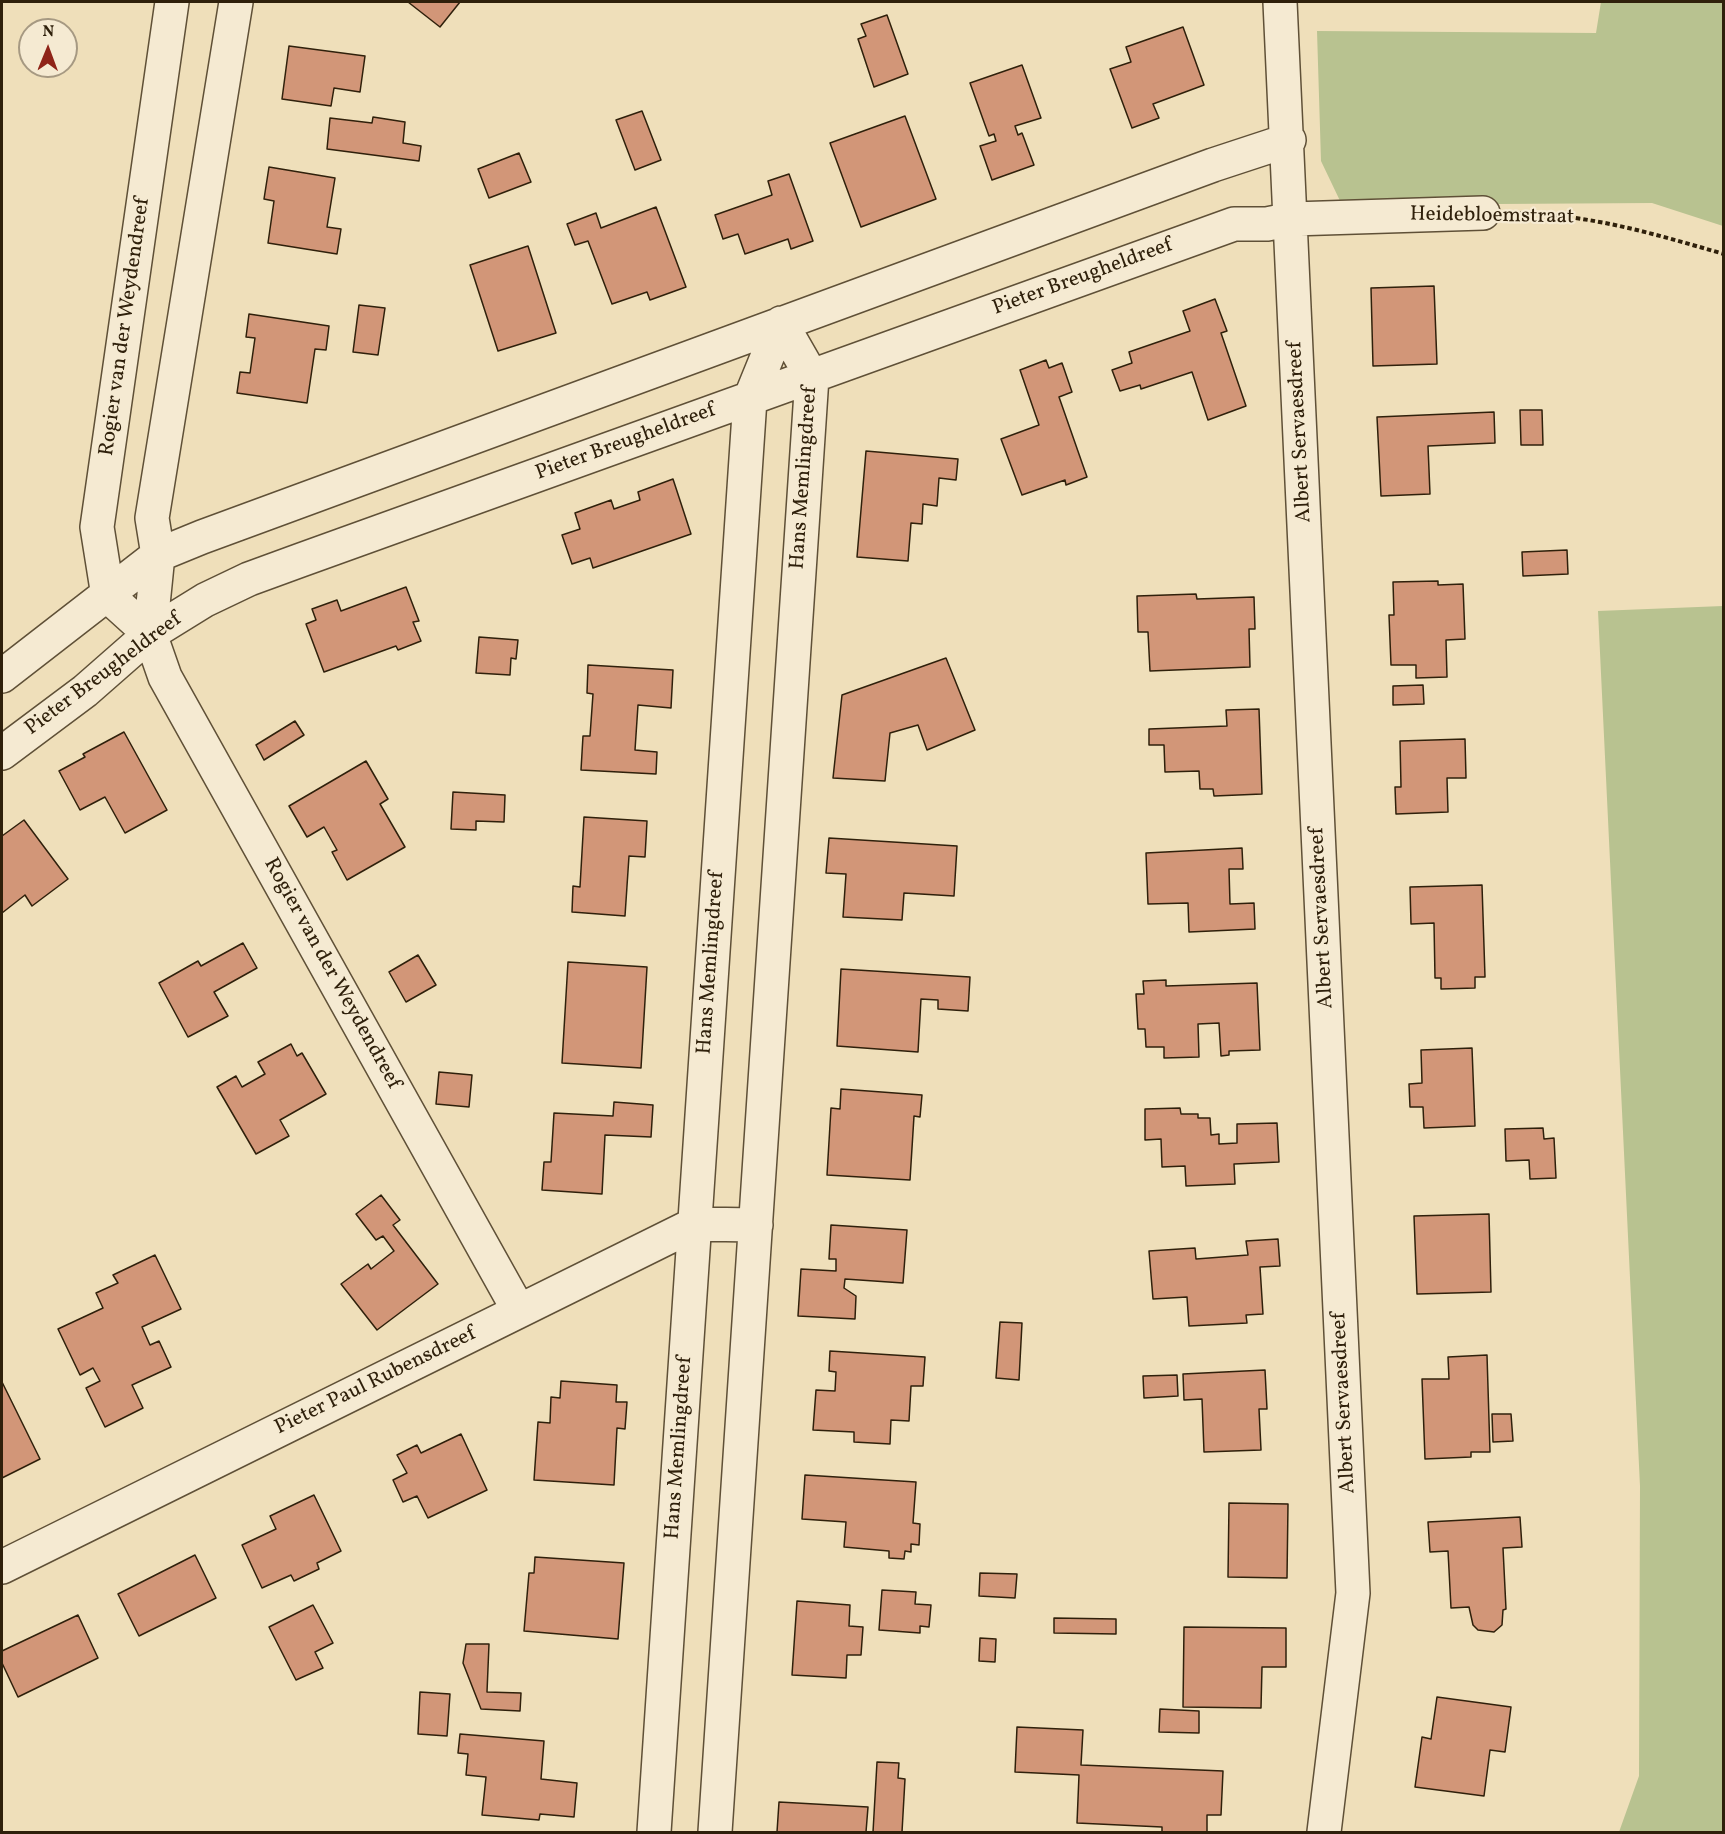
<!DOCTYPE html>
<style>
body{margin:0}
#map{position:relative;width:1725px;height:1834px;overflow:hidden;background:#efdfba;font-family:Vollkorn,serif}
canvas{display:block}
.frame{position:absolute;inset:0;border:3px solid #2f200b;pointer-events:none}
.north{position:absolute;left:18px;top:18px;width:60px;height:60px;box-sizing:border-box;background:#f5ead2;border:2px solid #a69982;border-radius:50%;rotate:1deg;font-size:16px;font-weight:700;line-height:24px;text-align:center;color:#2f200b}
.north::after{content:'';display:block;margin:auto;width:21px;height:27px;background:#8f2418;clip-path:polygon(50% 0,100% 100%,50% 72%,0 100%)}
</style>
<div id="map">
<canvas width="1725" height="1834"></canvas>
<div class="frame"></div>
<div class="north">N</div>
</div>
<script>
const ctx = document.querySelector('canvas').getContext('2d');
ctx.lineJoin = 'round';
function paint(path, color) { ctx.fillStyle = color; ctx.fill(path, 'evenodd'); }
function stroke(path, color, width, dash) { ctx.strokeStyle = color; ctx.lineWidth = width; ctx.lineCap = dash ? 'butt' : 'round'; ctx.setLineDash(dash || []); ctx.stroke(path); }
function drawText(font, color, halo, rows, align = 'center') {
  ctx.font = font + ' Vollkorn,serif'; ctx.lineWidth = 4.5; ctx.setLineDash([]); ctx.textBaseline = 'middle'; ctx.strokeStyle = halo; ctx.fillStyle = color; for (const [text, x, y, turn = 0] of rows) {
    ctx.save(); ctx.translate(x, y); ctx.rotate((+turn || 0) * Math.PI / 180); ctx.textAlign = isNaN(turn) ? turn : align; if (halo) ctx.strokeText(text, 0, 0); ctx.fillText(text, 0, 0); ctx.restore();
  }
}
const green = new Path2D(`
 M1601,2H1723V226L1652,203L1342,205L1321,161L1317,31L1596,33Z
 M1723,606V1832H1619L1639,1776L1640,1486L1598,611Z`);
const building = new Path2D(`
 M408,2H460L440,27Z
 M887,15L908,74L874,87L858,39L866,36L861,24Z
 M1183,27L1204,85L1153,104L1159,118L1132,128L1110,69L1131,62L1126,47Z
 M289,46L365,56L360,92L334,88L331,106L282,99Z
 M1022,65L1041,118L1015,126L1018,135L1022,133L1034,165L992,180L980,146L996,141L994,134L989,136L970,83Z
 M642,111L661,160L635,170L616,120Z
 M905,116L936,199L861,227L830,143Z
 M373,117L405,122L403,143L421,146L419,161L327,149L330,118L372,123Z
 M519,153L531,182L489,198L478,169Z
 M269,167L335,178L327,227L341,229L337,254L268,243L274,201L264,199Z
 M789,174L813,241L791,249L788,239L745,254L738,234L723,239L715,215L772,195L768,181Z
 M656,207L686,287L650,300L647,292L612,304L588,241L575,245L567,224L596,213L601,228Z
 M528,246L556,333L498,351L470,265Z
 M1434,286L1437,364L1373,366L1371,288Z
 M1215,299L1227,331L1221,333L1246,406L1208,420L1192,372L1141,389L1140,385L1120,391L1112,370L1132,363L1129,352L1190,331L1183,311Z
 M359,305L385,308L378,355L353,352Z
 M249,314L329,326L326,350L315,349L307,403L237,393L240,372L250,373L255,338L246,337Z
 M1046,360L1049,368L1062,363L1072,392L1059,397L1087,477L1066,485L1065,480L1022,495L1001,439L1039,425L1020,370Z
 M1520,410H1542L1543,445H1521Z
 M1494,412L1495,443L1428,446L1430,494L1381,496L1377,417Z
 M866,451L958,459L956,480L939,478L937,506L923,504L922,524L911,523L908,561L857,557Z
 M673,479L691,534L593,568L590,558L572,564L562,535L580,529L575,513L611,500L614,509L640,500L638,492Z
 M1567,550L1568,574L1523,576L1522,552Z
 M1438,581V585L1463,584L1465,639L1446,640L1447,677L1416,678V665H1391L1389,615H1394L1393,582Z
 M406,587L419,621L413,622L421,641L398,650L396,646L324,672L306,624L316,620L312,609L337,600L341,611Z
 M1196,594L1197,599L1254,597L1255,629H1249L1250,667L1150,671L1148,632H1138L1137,596Z
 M479,637L518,640L516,659L511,658L510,675L476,673Z
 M946,658L975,730L927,750L918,725L890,733L885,781L833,778L842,695Z
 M588,665L673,670L671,708L638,705L635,750L657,752L656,774L581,770L583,736H590L593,694L587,693Z
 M1423,685L1424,704L1393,705V686Z
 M1259,709L1262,794L1214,796L1213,789H1200L1199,771L1165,772L1164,745H1149V729L1227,726L1226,710Z
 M295,721L304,735L264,760L256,745Z
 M124,732L167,810L125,833L105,797L80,810L59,771L85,757L83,754Z
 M1465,739L1466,778H1447L1448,812L1396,814L1395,787H1401L1400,741Z
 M366,761L388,799L380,804L405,847L347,880L332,852L337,850L324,827L307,837L289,806Z
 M453,792L505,795L504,822L476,821V830L451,829Z
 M584,817L647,821L645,857L629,856L625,916L572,912L573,886L580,887Z
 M24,820L68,879L32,906L25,895L2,913V836Z
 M829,838L957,846L954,896L904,893L902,920L843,917L846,874L826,873Z
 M1242,848L1243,869H1229L1230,904L1254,903L1255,929L1189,932L1188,903L1148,904L1146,853Z
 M1482,885L1485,977H1475V988L1441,989V978H1435L1434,923L1411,924L1410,887Z
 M243,943L257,968L214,992L228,1016L188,1037L159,983L198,961L201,966Z
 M418,955L436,985L406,1002L389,972Z
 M568,962L647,967L641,1068L562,1063Z
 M841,969L970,977L968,1011L938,1009V1000L921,999L918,1052L837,1046Z
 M1166,980V986L1257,983L1260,1050L1229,1051V1055L1221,1056L1219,1023L1198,1024L1199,1057L1164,1058V1047H1146L1145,1029H1138L1136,994H1144L1143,981Z
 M291,1044L297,1056L302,1053L326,1094L280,1120L289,1136L256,1154L217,1087L236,1076L242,1087L265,1074L258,1062Z
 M1472,1048L1475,1126L1424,1128L1423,1107H1410L1409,1084L1422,1083L1421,1050Z
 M439,1072L472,1075L469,1107L436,1104Z
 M841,1089L922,1095L920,1117L914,1116L910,1180L827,1175L831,1108L840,1109Z
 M614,1102L653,1105L651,1137L605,1135L602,1194L542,1190L544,1162H551L554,1113L613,1116Z
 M1180,1108L1181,1114H1198V1118H1210L1211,1135L1219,1134V1144L1237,1143V1124L1277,1123L1279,1162L1234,1164L1235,1184L1186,1186L1185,1166L1162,1167L1161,1139L1145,1140V1109Z
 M1543,1128L1544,1139L1554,1138L1556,1178L1530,1179L1529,1160L1506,1161L1505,1129Z
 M381,1195L400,1220L393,1225L438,1284L377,1330L341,1284L368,1264L371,1269L394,1251L383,1236L376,1240L356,1214Z
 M1489,1214L1491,1292L1417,1294L1414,1216Z
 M831,1225L907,1230L903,1283L845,1279L844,1288L856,1296L855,1319L798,1316L801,1269L836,1271V1259H829Z
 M1278,1239L1280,1266L1260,1267L1263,1314L1246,1315L1247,1323L1189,1326L1187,1297L1153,1299L1149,1251L1195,1248L1196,1259L1248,1255L1246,1241Z
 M155,1255L181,1309L142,1327L150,1345L159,1341L171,1367L132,1385L143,1408L105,1427L86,1388L100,1381L93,1368L80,1375L58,1329L103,1308L96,1293L118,1283L113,1275Z
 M1000,1322L1022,1323L1019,1380L996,1378Z
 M830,1351L925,1357L923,1386H911L909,1421L891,1420L890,1444L854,1442V1432L813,1430L816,1390L835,1391L836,1372L829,1371Z
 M1487,1355L1490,1452H1471V1457L1425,1459L1422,1379H1449L1448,1357Z
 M1265,1370L1267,1409H1259L1261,1450L1204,1452L1202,1399L1184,1400L1183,1374Z
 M1177,1375L1178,1396L1144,1398L1143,1376Z
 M561,1381L617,1385L616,1402H627L625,1429L617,1428L614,1485L534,1480L538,1422L550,1423L551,1397L560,1398Z
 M2,1382L40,1459L2,1478Z
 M1492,1414H1511L1513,1441L1493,1442Z
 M461,1434L487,1490L428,1518L417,1496L403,1502L393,1480L407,1473L397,1455L417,1445L421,1453Z
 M805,1475L916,1482L913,1523L920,1524L919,1545L911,1544V1552L905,1551L904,1559L889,1558V1551L844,1547L846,1522L802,1519Z
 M314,1495L341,1551L317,1563L319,1569L294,1581L291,1575L262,1588L242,1545L276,1529L270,1516Z
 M1229,1503L1288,1504L1287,1578L1228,1577Z
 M1520,1517L1522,1547L1503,1548L1506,1609L1503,1610L1502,1625L1494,1632L1478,1630L1473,1625L1469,1607L1451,1608L1448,1551L1430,1552L1428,1522Z
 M195,1555L216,1598L139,1636L118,1594Z
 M535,1557L624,1563L618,1639L524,1631L529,1573H534Z
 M980,1573L1017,1574L1015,1598L979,1596Z
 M882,1590L916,1592L915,1604L931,1605L929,1627L920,1626V1633L879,1630Z
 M797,1601L850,1605L849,1626L863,1627L861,1655H847L846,1678L792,1675Z
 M313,1605L333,1643L315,1652L323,1668L296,1680L269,1627Z
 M78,1615L98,1658L18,1697L2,1663V1651Z
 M1054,1618L1116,1619V1634L1054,1633Z
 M1184,1627L1286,1628V1667H1262L1261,1708L1183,1707Z
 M980,1638L996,1639L995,1662L979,1661Z
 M466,1644H489L487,1692L521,1693L520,1711L481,1709L463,1663Z
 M420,1692L450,1694L447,1736L418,1734Z
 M1437,1697L1511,1707L1505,1752L1490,1750L1484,1796L1415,1787L1422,1737L1431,1739Z
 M1160,1709L1199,1711V1733L1159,1732Z
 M1017,1727L1083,1730L1081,1765L1223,1771L1221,1815H1207V1832H1162V1827L1077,1823L1079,1775L1015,1772Z
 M460,1734L544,1741L541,1779L577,1783L574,1817L540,1814L539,1820L482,1815L486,1777L466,1775L468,1754L458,1753Z
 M877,1762L899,1763L898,1778L905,1779L902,1832H873Z
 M779,1802L868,1807L866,1832H777Z`);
const path = new Path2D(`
 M1516,213C1592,215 1651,233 1724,254`);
const minor = new Path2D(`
 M236,2L152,518L158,555L150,634L165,677L519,1311
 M1280,2L1353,1593L1324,1832
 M150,634L108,596L97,527L172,2
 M2,676L158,555L202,537L1213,165L1289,140
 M2,753L85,691L150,634L205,600L249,579L301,560L1234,224H1267L1292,219L1483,213
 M2,1567L695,1224L756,1225
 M654,1832L750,399L781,323
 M715,1832L812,377L781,323`);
const streetNames = [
 ["Heidebloemstraat",1492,217,1],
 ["Pieter Breugheldreef",1083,278,-20],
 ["Rogier van der Weydendreef",126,327,-82],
 ["Albert Servaesdreef",1301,432,-93],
 ["Pieter Breugheldreef",626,443,-20],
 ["Hans Memlingdreef",805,478,-86],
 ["Pieter Breugheldreef",104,675,-37],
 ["Albert Servaesdreef",1323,918,-93],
 ["Hans Memlingdreef",712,963,-86],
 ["Rogier van der Weydendreef",331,974,61],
 ["Pieter Paul Rubensdreef",376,1382,-26],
 ["Albert Servaesdreef",1345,1403,-93],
 ["Hans Memlingdreef",680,1448,-86]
];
paint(green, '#b8c290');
paint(building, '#d29678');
stroke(building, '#2f200b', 1.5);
stroke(minor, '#5f5037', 36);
stroke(path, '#2f200b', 4, [4.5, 3]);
stroke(minor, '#f5ead2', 33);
drawText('21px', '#2f200b', '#f5ead2', streetNames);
</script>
